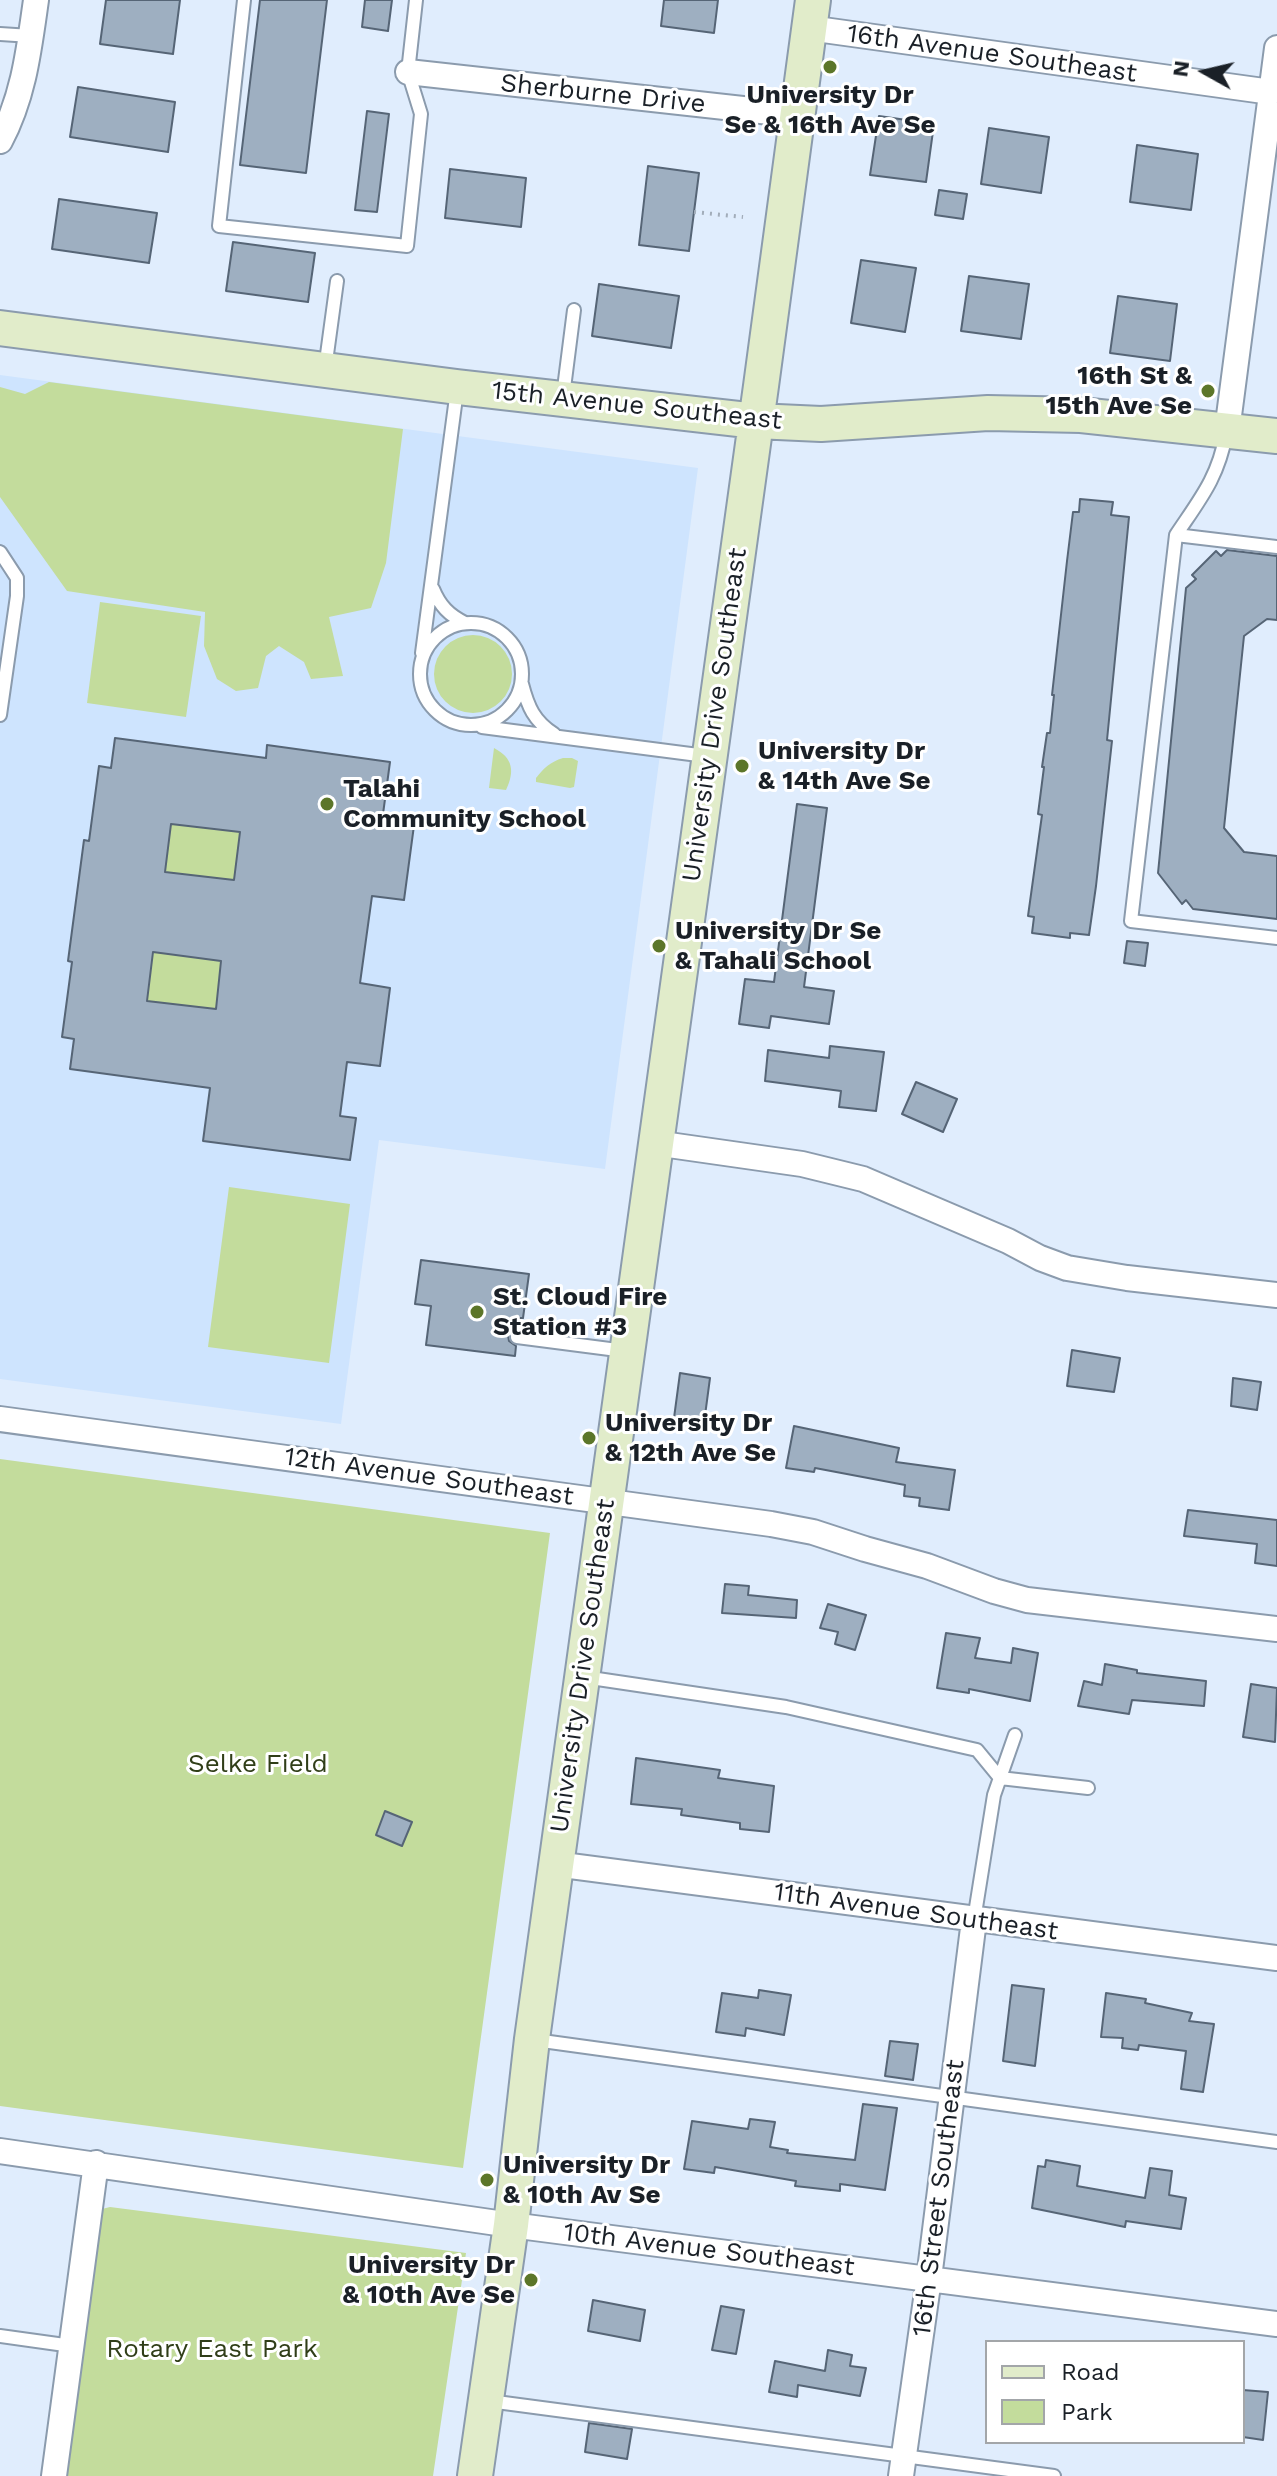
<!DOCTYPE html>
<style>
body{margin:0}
#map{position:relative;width:1277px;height:2476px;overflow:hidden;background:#e0edfd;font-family:"Work Sans",sans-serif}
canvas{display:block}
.legend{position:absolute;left:985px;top:2340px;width:260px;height:104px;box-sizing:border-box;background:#fff;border:2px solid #a3a6a9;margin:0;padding:10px 14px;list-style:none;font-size:24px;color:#1a2027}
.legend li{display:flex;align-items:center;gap:16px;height:40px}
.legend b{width:40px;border:2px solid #a3a6a9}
.north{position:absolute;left:1165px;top:32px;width:80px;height:80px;-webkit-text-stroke:6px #fff;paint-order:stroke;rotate:278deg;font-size:22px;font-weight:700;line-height:32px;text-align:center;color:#1a2027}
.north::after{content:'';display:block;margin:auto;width:28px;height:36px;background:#1a2027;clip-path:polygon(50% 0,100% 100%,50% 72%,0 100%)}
</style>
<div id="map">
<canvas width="1277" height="2476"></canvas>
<ul class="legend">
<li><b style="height:10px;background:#e1ecca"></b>Road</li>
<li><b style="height:22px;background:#c3dc9c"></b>Park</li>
</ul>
<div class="north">N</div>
</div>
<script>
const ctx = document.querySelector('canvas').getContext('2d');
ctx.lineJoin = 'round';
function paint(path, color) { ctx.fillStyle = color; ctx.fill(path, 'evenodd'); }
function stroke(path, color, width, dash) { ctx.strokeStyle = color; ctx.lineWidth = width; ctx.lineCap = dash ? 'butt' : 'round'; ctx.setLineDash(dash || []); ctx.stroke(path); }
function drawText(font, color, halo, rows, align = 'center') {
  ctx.font = font + ' "Work Sans",sans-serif'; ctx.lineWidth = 6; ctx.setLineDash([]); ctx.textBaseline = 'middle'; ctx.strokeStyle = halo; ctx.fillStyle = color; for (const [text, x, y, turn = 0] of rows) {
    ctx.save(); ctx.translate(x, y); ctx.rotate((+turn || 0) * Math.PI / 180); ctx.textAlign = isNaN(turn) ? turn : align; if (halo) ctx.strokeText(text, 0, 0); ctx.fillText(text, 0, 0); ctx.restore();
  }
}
const built = new Path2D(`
 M0,375L698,468L605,1169L379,1140L341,1424L0,1379Z`);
const green = new Path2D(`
 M49,382L403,429L386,563L371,608L329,617L343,676L311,679L304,662L279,646L266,656L258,688L236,691L217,679L204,646L205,612L67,591L0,497V387L25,394Z
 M100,602L201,616L186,717L87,703Z
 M434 674a39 39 0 1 1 78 0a39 39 0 1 1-78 0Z
 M494,748C513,758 515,771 506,790L489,788Z
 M563,758H572L578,761L574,787L570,788L536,782V778C544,768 550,762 563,758Z
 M171,824L240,832L234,884L165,875Z
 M154,949L222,957L216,1009L147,1001Z
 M229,1187L350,1204L329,1363L208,1347Z
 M0,1459L550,1533L463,2168L0,2106Z
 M110,2207L466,2253L433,2476H64L102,2209Z`);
const building = new Path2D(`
 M106,0H180L173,54L100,44Z
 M260,0H327L306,173L240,165Z
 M365,0H392L388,31L362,27Z
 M664,0H718L714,33L661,26Z
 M78,87L175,102L168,152L70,137Z
 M367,111L389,114L377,212L355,210Z
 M879,116L934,124L926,182L870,175Z
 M989,128L1049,137L1041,193L981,184Z
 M1137,145L1198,154L1191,210L1130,202Z
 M648,166L699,173L689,251L639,245Z
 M450,169L526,178L521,227L445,218Z
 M939,190L967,194L963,219L935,215Z
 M59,199L157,213L149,263L52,249Z
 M233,242L315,253L308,302L226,291Z
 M861,260L916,268L905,332L851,323Z
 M969,276L1029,284L1021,339L961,331Z
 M599,284L679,296L671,348L592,336Z
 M1118,296L1177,304L1170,361L1110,353Z
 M1080,499L1113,502L1111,515L1129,517L1107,740L1112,741L1096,886L1089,935L1070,933V938L1032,933L1034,917L1028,916L1042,815L1038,814L1044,767H1042L1047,733H1050L1054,695H1052L1067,561L1073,512H1079Z
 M1227,550L1277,556V620L1267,619L1244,636L1224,828L1244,852L1277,856V919L1193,909L1186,900L1182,904L1158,873L1186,588L1196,579L1192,575L1216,551L1221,556Z
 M115,738L266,758L267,745L390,762L383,814L415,818L404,900L372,896L360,983L390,988L380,1066L347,1062L340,1116L356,1118L350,1160L203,1141L210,1088L70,1069L74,1039L62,1037L72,962L68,961L84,840L89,841L99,766L111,768ZM171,824L240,832L234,880L165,872ZM153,952L221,961L216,1009L147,1001Z
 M797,804L827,808L804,987L834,991L829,1024L771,1016L769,1028L739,1024L745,979L774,982Z
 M1127,941L1148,943L1145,966L1124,963Z
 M830,1046L884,1052L876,1111L839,1107L841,1091L765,1081L768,1050L829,1058Z
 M916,1082L957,1099L943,1132L902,1114Z
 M421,1260L529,1274L523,1318H520L519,1328L513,1329L508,1335L509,1341L516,1346L515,1356L426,1345L431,1306L415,1304Z
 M1072,1350L1120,1358L1114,1392L1067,1386Z
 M680,1373L710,1378L704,1423L674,1418Z
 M1233,1378L1261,1382L1257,1410L1231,1406Z
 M794,1426L899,1448L896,1462L955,1470L949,1510L919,1506L920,1498L904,1496L905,1485L815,1468L814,1472L786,1468Z
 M1188,1510L1277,1520V1566L1255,1563L1257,1544L1184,1536Z
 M725,1584L749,1586L748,1595L797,1600L796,1618L722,1613Z
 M828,1604L866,1615L855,1650L835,1644L838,1632L820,1628Z
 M946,1633L980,1638L975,1658L1011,1663L1013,1648L1038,1653L1030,1701L969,1689V1693L937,1688Z
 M1105,1664L1137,1670V1673L1206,1681L1204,1706L1132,1700L1129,1714L1078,1706L1084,1681L1102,1685Z
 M1251,1684L1277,1688L1275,1742L1243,1737Z
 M636,1758L720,1770L718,1778L774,1786L769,1832L740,1829V1823L681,1815L682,1809L631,1804Z
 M385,1811L412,1822L402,1846L376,1835Z
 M1012,1985L1044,1989L1035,2066L1003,2061Z
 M759,1990L791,1995L784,2035L746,2028L745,2036L716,2032L722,1993L758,1998Z
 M1106,1993L1146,1999L1145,2003L1192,2013L1189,2021L1214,2024L1203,2092L1181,2089L1186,2051L1139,2045L1138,2050L1122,2048L1123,2038L1101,2037Z
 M890,2041L918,2044L913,2080L885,2076Z
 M863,2104L897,2108L885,2190L840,2184V2191L795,2186L796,2181L715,2167L714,2173L684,2169L692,2121L748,2129L750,2119L775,2122L770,2147L788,2150L787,2153L855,2160Z
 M1046,2160L1080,2166L1077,2186L1145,2198L1150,2168L1172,2171L1169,2195L1186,2198L1181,2229L1126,2221L1125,2227L1032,2208L1038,2166L1045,2167Z
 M593,2300L645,2310L640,2341L588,2331Z
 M721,2306L744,2310L736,2354L712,2350Z
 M828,2350L852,2355L850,2366L866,2368L860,2396L798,2385L797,2397L769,2392L775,2361L825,2371Z
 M1243,2390L1268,2392L1263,2440L1243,2437Z
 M589,2423L632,2429L627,2459L585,2452Z`);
const path = new Path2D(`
 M694,212L743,217`);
const lane = new Path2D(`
 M244,0L219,226L407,246L421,114L408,72L416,0
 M0,34L31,36
 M325,369L337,281
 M563,396L574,310
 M1226,434C1218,478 1200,499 1176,535L1131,921L1277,938
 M1176,535L1277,547
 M0,552L17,578V596L0,715
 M433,589C440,606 449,615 465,623
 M420 674a51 51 0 1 1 102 0a51 51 0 1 1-102 0Z
 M422,653L457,390
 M522,684C528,707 534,721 554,734
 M482,727L706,756
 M517,1337L625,1351
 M584,1677L786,1707L977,1750L1000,1778L1088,1788
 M974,1920L994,1795L1015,1735
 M535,2040L1277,2142
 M0,2336L72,2346
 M489,2401L1054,2476`);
const street = new Path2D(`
 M809,28L1271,92
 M408,72L797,115
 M0,141C24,96 29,49 36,0
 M1227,431L1277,48
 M655,1143L802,1164L863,1179L1008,1241L1040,1258L1067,1268L1127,1278L1277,1295
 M0,1419L771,1524L813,1532L865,1549L927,1566L994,1591L1027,1600L1277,1629
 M555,1864L1277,1958
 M0,2151L511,2225L1277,2324
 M54,2476L96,2163
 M901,2476L929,2278L974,1920`);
const secondary = new Path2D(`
 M0,328L457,387L756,421L821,424L988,413L1081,415L1277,436
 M475,2476L511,2225L532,2039L761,386L813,0`);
const markers = [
 [830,67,8,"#5c7629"],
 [1208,391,8,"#5c7629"],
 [742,766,8,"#5c7629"],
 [327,804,8,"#5c7629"],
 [659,946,8,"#5c7629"],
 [477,1312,8,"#5c7629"],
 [589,1438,8,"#5c7629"],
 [487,2180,8,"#5c7629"],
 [531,2280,8,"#5c7629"]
];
const streetNames = [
 ["16th Avenue Southeast",992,54,8],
 ["Sherburne Drive",603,94,6],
 ["15th Avenue Southeast",637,406,6],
 ["University Drive Southeast",715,715,-82],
 ["12th Avenue Southeast",429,1477,8],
 ["University Drive Southeast",583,1666,-82],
 ["11th Avenue Southeast",916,1912,8],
 ["16th Street Southeast",939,2198,-83],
 ["10th Avenue Southeast",709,2250,7]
];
const poiNames = [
 ["University Dr",830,95,"center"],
 ["Se & 16th Ave Se",830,125,"center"],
 ["16th St &",1192,376,"right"],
 ["15th Ave Se",1192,406,"right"],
 ["University Dr",758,751],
 ["& 14th Ave Se",758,781],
 ["Talahi",343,789],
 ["Community School",343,819],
 ["University Dr Se",675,931],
 ["& Tahali School",675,961],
 ["St. Cloud Fire",493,1297],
 ["Station #3",493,1327],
 ["University Dr",605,1423],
 ["& 12th Ave Se",605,1453],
 ["University Dr",503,2165],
 ["& 10th Av Se",503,2195],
 ["University Dr",515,2265,"right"],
 ["& 10th Ave Se",515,2295,"right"]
];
const parkNames = [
 ["Selke Field",258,1764],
 ["Rotary East Park",212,2349]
];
paint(built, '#cee4fe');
paint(green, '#c3dc9c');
paint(building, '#9eafc1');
stroke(building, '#566576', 2);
stroke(lane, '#8b9bad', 16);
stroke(street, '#8b9bad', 28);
stroke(secondary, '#8b9bad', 38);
stroke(path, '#a2adba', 4, [2, 6]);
stroke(lane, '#fff', 12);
stroke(street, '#fff', 24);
stroke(secondary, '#e1ecca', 34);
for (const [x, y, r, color] of markers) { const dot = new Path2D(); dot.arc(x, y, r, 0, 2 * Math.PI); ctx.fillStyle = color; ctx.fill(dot); stroke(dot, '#fff', 3); }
drawText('26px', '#1a2027', '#fff', streetNames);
drawText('bold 26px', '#1a2027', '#fff', poiNames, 'left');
drawText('26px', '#303e18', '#fff', parkNames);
</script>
